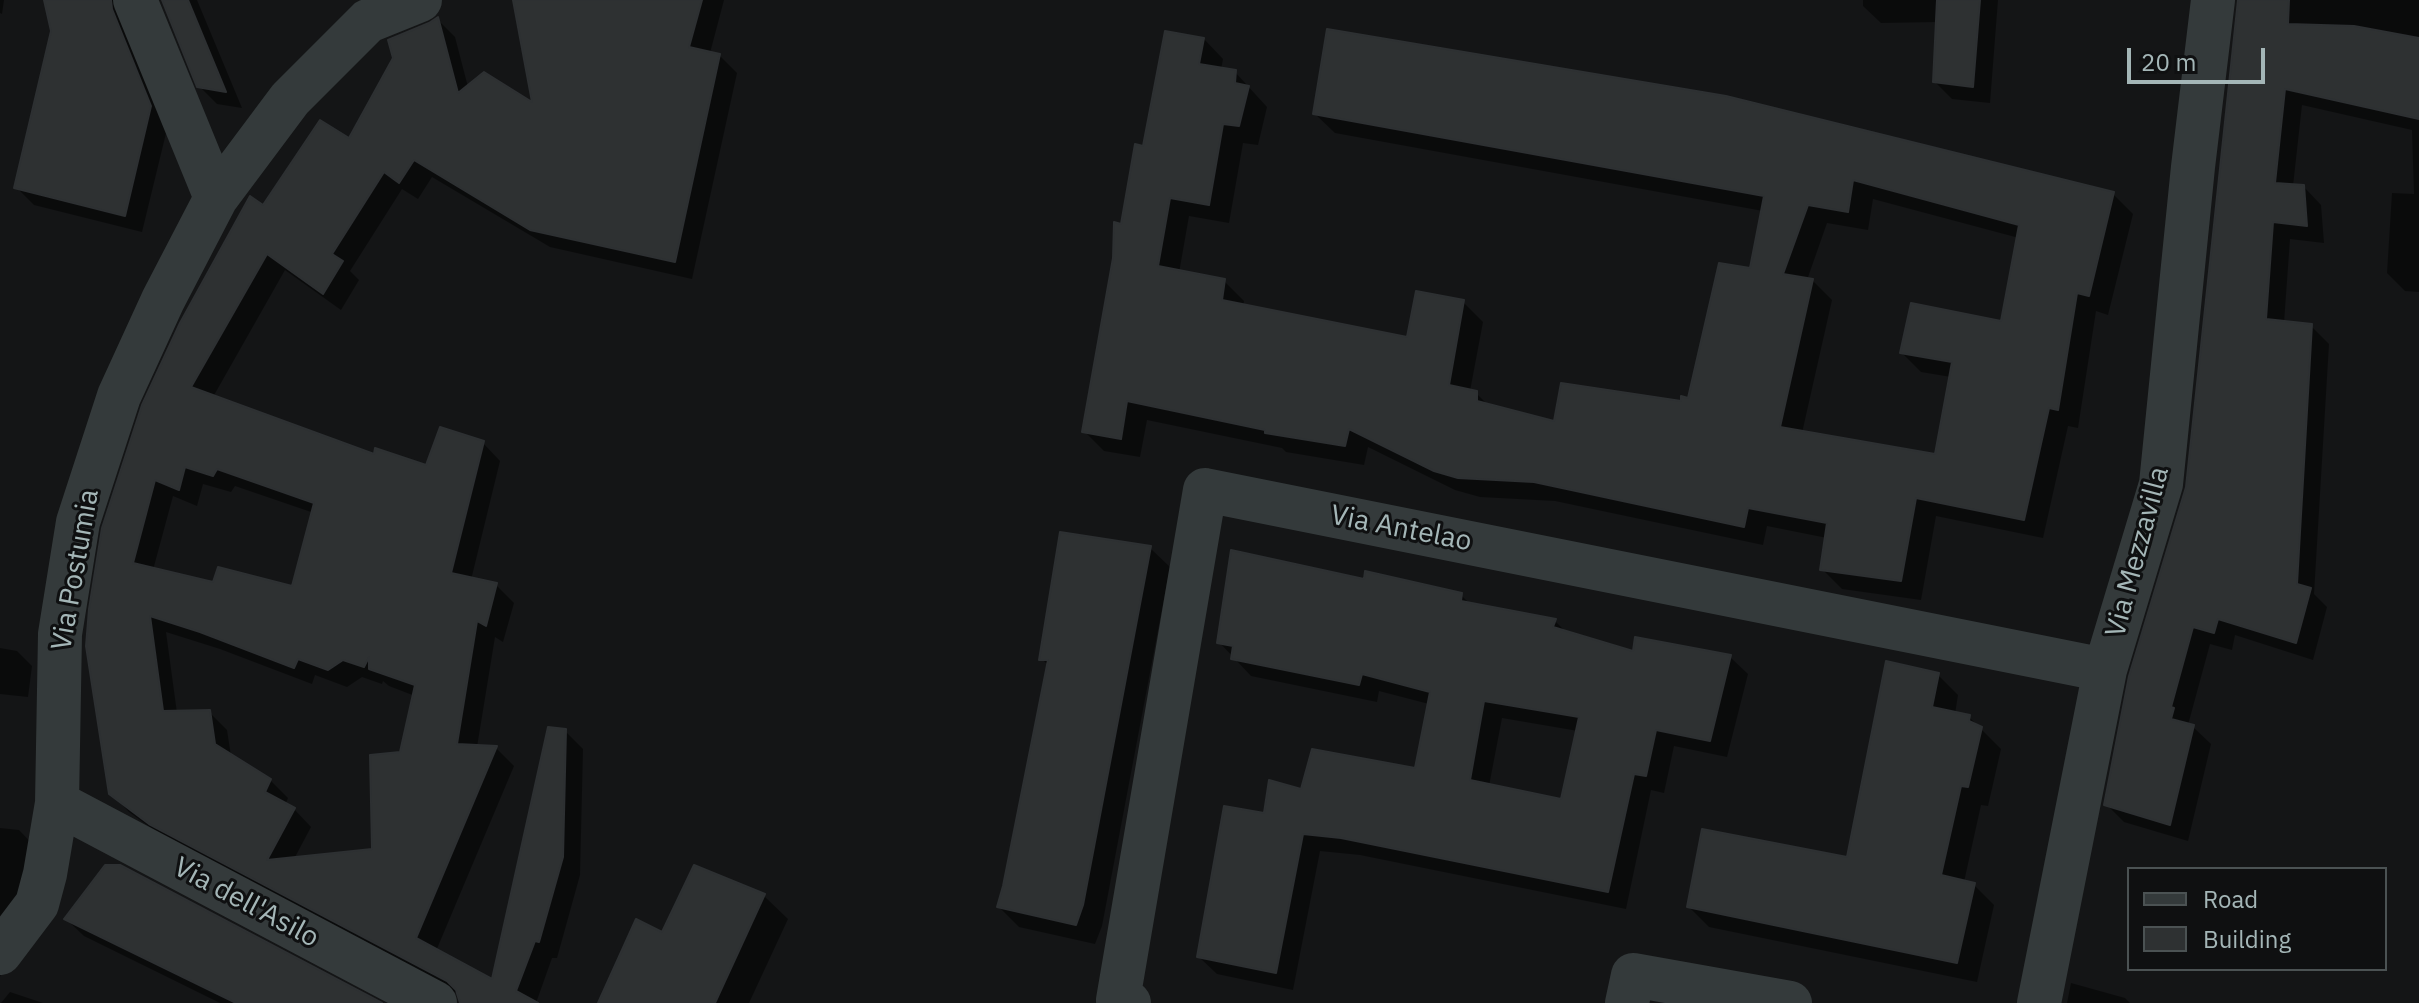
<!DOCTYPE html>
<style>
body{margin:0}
#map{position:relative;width:2419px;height:1003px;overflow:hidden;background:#141516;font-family:"IBM Plex Sans",sans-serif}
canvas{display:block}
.legend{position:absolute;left:2127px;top:867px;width:260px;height:104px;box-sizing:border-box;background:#0f1011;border:2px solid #4b5253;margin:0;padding:10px 14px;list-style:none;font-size:24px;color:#a4b6b7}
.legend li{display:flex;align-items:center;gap:16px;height:40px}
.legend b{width:40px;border:2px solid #4b5253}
.scale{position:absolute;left:2127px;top:48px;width:138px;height:36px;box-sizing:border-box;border:4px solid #a4b6b7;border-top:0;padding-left:10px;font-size:24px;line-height:28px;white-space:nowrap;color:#a4b6b7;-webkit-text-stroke:6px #0f1011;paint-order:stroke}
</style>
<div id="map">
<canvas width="2419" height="1003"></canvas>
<ul class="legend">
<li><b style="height:10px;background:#343a3b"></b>Road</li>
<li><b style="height:22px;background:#2e3132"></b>Building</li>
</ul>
<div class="scale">20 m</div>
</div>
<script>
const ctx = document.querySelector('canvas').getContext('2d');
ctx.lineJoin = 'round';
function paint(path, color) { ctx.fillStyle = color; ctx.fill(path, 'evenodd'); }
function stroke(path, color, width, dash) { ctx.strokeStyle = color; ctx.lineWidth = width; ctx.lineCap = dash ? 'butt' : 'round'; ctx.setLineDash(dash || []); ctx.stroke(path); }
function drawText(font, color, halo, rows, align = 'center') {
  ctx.font = font + ' "IBM Plex Sans",sans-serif'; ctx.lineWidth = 6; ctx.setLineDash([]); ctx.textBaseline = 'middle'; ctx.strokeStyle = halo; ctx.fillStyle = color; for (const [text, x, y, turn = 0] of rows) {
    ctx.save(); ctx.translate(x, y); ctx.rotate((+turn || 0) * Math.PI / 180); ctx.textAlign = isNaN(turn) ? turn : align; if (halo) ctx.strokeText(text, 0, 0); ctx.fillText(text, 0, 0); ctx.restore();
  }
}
const shadow = new Path2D(`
 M0,0H4L2,14L0,13Z
 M46,0H136L168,125L142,232L34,205L16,187L53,31Z
 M164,0H197L242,108L217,104L199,86Z
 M515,0H724L710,53L719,55L737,73L692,279L550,247L432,177L418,199L402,189L350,271L359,280L341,310L285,270L213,397L375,457L428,467L483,443L500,461L471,580L496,585L514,603L503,642L495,637L477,747L496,748L514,766L436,951L493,982L565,731L583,749L580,875L557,958H552L536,1003H462L458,994L169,841L129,812L111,793L91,609L263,208L350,141L438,20L455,37L468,87L534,106ZM203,484L231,492L235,486L314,513L294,588L214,584L153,570L173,496L197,506ZM166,632L220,649L312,684L315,675L347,687L362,677L382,684L383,681L389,686L415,696L401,753L374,851L294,859L311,827L294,809L285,805L288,798L270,780L231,756L227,730L209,712L177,713Z
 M1863,0H1998L1990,103L1952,99L1935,82L1938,22L1881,23L1863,6Z
 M2239,0H2419V292L2405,291L2387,273L2392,193L2414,194L2412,130L2302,105L2293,186L2304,187L2321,205L2324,243L2290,239L2284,323L2311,326L2329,344L2314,594L2327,607L2313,660L2235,635L2232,650L2210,644L2188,725L2193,727L2211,744L2188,841L2124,822L2106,804L2188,487Z
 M1204,39L1223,59L1221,70L1235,72L1267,107L1258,145L1243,143L1229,223L1189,216L1179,273L1224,281L1244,301L1243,307L1408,339L1463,302L1483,322L1470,391L1476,393L1490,407L1555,424L1689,400L1751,270L1763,211L1335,133L1315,114L2113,194L2133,214L2108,315L2096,311L2078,428L2068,426L2043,538L1936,516L1921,600L1842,589L1822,569L1827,538L1767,526L1763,545L1555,501L1480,497L1455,490L1368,447L1364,465L1286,452L1282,448L1147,420L1140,457L1104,451L1084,431L1122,226L1145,148ZM1873,199L2019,238L2002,323L1902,353L1921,372L1951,377L1936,456L1802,433L1832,300L1812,280H1807L1827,223L1868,230Z
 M1150,548L1170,567L1102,926L1095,944L1019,927L999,907L1049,666L1042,659Z
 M1365,581L1461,595L1471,605L1555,621L1567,633L1634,653L1730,657L1748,674L1727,757L1674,746L1664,793L1651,790L1626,909L1360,855L1320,851L1293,990L1217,974L1199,957L1266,816L1303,792L1417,770L1429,704L1379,691L1377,702L1251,676L1219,642ZM1502,718L1578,731L1563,802L1489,786Z
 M0,648L17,651L32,666L28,697L0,694Z
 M1938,675L1958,695L1955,714L1969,717L2001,749L1988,806L1981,805L1964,882L1974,885L1994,905L1977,982L1709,927L1689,907L1848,859Z
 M0,828L19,830L45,857L0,977Z
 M764,896L788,919L749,1003H600L663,935Z
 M66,919L377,1003H220L84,936Z
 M2071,983L2125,998L2130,1003H2067Z
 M10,992L43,1003H1Z`);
const building = new Path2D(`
 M44,0H111L112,9L151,106L125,216L14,188L51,31Z
 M162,0H188L226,92L197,87Z
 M513,0H702L689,47L720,54L675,262L530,230L414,160L399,183L384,172L332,254L343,261L323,294L267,254L191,387L374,454L375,448L426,465L440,427L484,441L451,573L497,583L486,626L477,621L457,744L497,746L416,938L492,979L548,727L566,729L563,857L539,942L535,941L516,991L538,1003H460L456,990L447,981L149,824L109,794L86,646L89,609L102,528L142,405L180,323L250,196L263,205L320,120L349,138L393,58L388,40L429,23L438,17L458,93L484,72L532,102ZM185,467L213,476L217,469L314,503L292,586L218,567L213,582L133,563L155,480L179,490ZM150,616L200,632L294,668L298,659L328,670L343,660L364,667L369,657V669L415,685L400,752L370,755L372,849L267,860L295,808L265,792L271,779L215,744L210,710L163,711Z
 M1937,0H1980L1973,87L1933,82Z
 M2238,0H2289L2288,24L2354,26L2419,38V119L2285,89L2275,183L2304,185L2307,226L2273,222L2266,319L2312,324L2297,584L2311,588L2296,643L2218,619L2214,633L2193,627L2171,707L2174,708L2171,719L2194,725L2170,825L2104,805L2129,676L2186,487Z
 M1327,29L1726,96L2114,192L2089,296L2077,293L2058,410L2049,408L2024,520L1916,498L1901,581L1820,570L1827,523L1748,508L1744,527L1534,482L1458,478L1434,471L1349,429L1345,446L1265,433V430L1127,401L1121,439L1082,432L1113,258L1114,222L1121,224L1135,144L1143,146L1165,31L1204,38L1199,64L1236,70L1235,83L1249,86L1239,126L1223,124L1209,205L1170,198L1158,266L1225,279L1222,300L1407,337L1416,291L1464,300L1449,385L1477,391V401L1554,421L1561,383L1681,401V396L1688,398L1719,263L1750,268L1764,196L1313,114ZM1853,180L2019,225L2001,321L1911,303L1900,353L1952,362L1935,454L1780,427L1813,279L1783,274L1808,205L1848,212Z
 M1060,532L1151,546L1083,905L1076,925L997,907L1003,886L1048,660H1039Z
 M1231,550L1364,579L1365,571L1462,593L1461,601L1556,619L1553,627L1633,651L1635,637L1731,655L1710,741L1656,730L1646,776L1634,774L1608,892L1341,838L1303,834L1276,973L1197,957L1224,806L1264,813L1269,780L1301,789L1312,749L1415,768L1430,692L1362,674L1359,685L1231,659L1233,646L1217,643ZM1484,701L1579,717L1561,799L1470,780Z
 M1886,661L1939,673L1932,707L1970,715L1969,721L1982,727L1968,787L1961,786L1941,875L1975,883L1957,963L1687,907L1702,829L1847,857Z
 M105,865H120L382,1003H236L64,919Z
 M694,865L765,894L715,1003H598L636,919L662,932Z`);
const minor = new Path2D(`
 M216,198L290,99L368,21L420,0
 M57,803L435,1003
 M0,953L37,904L45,874L57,803L60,634L78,522L119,396L163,300L216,198L135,0
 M1129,1003L1118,1000L1205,490L2105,670
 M1627,1003L1633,975L1790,1003
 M2039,1003L2105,670L2161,484L2193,167L2213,0`);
const streetNames = [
 ["Via Antelao",1401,529,11],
 ["Via Mezzavilla",2138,552,-75],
 ["Via Postumia",76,570,-80],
 ["Via dell'Asilo",246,903,28]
];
paint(shadow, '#0007');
paint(building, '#2e3132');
stroke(building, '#2d3032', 2);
stroke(minor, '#343a3b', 44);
drawText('28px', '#a4b6b7', '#0f1011', streetNames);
</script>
